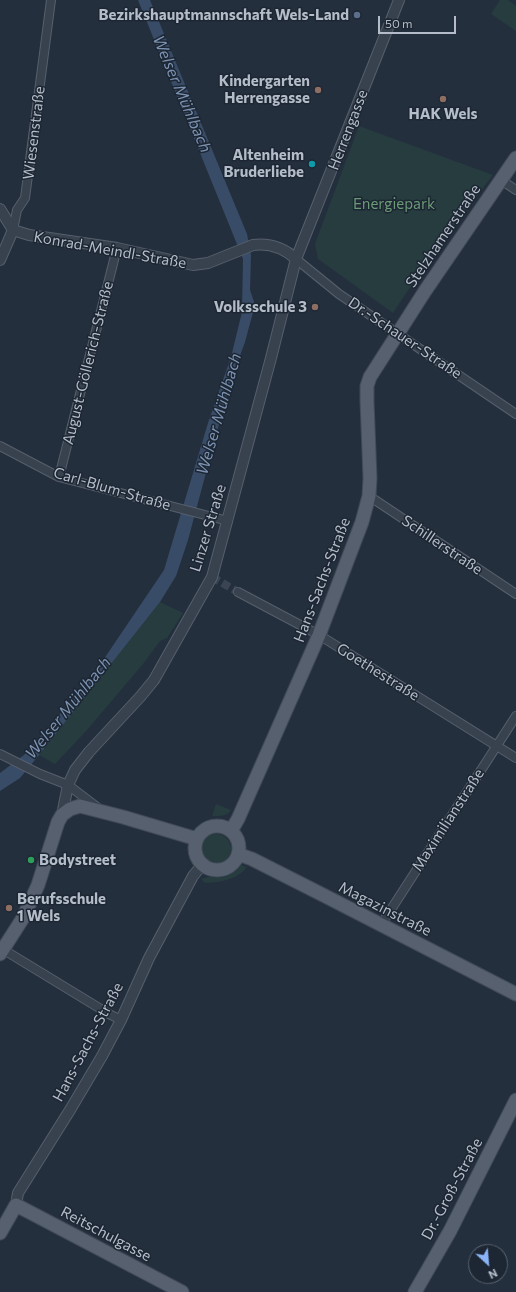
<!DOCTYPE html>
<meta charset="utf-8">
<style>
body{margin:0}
#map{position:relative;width:516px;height:1292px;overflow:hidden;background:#242f3e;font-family:Commissioner,sans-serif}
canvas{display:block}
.north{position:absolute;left:468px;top:1244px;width:40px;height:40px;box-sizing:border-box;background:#1d2633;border:1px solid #59626f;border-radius:50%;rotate:154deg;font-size:11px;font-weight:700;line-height:16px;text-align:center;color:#b4bcc9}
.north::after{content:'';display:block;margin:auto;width:14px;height:18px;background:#8ab4f8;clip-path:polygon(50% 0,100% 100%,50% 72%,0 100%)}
.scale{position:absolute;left:378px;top:16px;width:78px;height:18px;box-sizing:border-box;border:2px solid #b4bcc9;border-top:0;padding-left:5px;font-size:12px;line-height:14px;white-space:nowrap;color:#b4bcc9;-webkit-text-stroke:3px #1d2633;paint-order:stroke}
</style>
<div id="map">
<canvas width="516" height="1292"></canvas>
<div class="north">N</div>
<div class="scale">50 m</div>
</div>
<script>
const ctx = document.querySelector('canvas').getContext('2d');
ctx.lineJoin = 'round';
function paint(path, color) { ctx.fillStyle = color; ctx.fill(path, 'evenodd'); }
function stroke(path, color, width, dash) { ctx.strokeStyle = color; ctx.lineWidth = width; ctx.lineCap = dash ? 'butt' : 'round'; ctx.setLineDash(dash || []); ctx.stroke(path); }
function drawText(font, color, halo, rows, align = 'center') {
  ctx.font = font + ' Commissioner,sans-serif'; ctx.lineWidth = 3; ctx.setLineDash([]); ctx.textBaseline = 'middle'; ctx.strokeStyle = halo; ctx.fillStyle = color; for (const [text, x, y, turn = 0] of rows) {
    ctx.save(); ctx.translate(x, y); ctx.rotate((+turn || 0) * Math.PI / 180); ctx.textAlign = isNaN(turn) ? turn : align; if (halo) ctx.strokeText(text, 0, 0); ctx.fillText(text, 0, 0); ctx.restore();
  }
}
const green = new Path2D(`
 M500,0H508L516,6V31L491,14Z
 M359,126L493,175C458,220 424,265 393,313L318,259L315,244Z
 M160,602L183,613L167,638L160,641L143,664L87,730L55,764L39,755Z
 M216,804L231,810C227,817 219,816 212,816Z
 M201 849a15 15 0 1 1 30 0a15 15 0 1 1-30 0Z
 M240,865L247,867C237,880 221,882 205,883L201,879L214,875L219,876L226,874L232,869Z`);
const water = new Path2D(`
 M138,0H150L247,234L251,255L250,290L255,305L245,342L230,383L188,540L176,576L160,602L39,755L20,778L0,791V773L24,755L89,681L164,570L208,423L231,357L242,312L243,259Z`);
const minorTunnel = new Path2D(`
 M212,577L238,592`);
const minor = new Path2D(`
 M501,180L516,190
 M13,230L17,210L25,198L51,0
 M296,259L339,294L516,414
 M0,446L59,477L228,521
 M59,477L117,248
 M369,496L516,594
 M238,592L319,635L516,758
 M0,754L40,774L68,785L97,807
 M381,925L516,716
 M4,950L109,1014L121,1020`);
const tertiary = new Path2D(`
 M0,209L13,230
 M13,230L29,235L117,248L193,265L208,263L253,245C269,243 284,248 296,259
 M0,260L13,230
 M62,815L68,785L75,770L89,752L140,697L154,680L212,577L271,358L296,259L399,0
 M16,1205L18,1193L70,1110L102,1056L121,1020L149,958L193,876L202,865`);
const primary = new Path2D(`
 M195 848a22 22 0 1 1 44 0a22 22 0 1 1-44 0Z
 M231,831L238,819L319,635L362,522L369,496L370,478L367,401V386L370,377L425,291L516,158
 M238,854L252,859L329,898L516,994
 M0,954L23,918L38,885L58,822L62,815L70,809L80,806L123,817L197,839
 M0,1233L16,1205L182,1292
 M415,1292L450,1231L516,1100`);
const markers = [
 [357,15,4,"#5c6f8a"],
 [318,90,4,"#8d6e63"],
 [443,99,4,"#8d6e63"],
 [312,164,4,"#0f9aa8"],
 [315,307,4,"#8d6e63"],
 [31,860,4,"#2e9e5b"],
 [9,908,4,"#8d6e63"]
];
const poiNames = [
 ["Bezirkshauptmannschaft Wels-Land",349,15],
 ["Kindergarten",310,81],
 ["Herrengasse",310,98],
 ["HAK Wels",443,114,"center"],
 ["Altenheim",304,155],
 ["Bruderliebe",304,172],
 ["Volksschule 3",307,307],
 ["Bodystreet",39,860,"left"],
 ["Berufsschule",17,899,"left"],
 ["1 Wels",17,916,"left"]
];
const streetNames = [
 ["Herrengasse",348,130,-69],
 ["Wiesenstraße",34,133,-83],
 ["Stelzhamerstraße",443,236,-56],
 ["Konrad-Meindl-Straße",110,250,10],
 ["Dr.-Schauer-Straße",405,338,34],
 ["August-Göllerich-Straße",88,363,-76],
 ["Carl-Blum-Straße",112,489,16],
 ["Linzer Straße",208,528,-73],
 ["Schillerstraße",442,545,34],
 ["Hans-Sachs-Straße",322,580,-69],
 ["Goethestraße",378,672,32],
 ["Maximilianstraße",448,820,-57],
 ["Magazinstraße",385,909,27],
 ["Hans-Sachs-Straße",88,1042,-62],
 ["Dr.-Groß-Straße",452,1189,-62],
 ["Reitschulgasse",106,1234,28]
];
const parkNames = [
 ["Energiepark",394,204]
];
const waterNames = [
 ["Welser Mühlbach",182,94,67],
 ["Welser Mühlbach",219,414,-74],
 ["Welser Mühlbach",68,708,-51]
];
paint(green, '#263c3f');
paint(water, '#394c67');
stroke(minorTunnel, '#3a4453', 8, [8, 4]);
stroke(minor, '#565f6c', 10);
stroke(tertiary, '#565f6c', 12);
stroke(primary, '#414a57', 15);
stroke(minor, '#38414e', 8);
stroke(tertiary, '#38414e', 10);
stroke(primary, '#56606e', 13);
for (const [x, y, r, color] of markers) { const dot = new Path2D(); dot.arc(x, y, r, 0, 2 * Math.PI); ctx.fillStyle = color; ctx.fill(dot); stroke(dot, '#1d2633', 1.5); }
drawText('bold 15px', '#b4bcc9', '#1d2633', poiNames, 'right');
drawText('15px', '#b4bcc9', '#1d2633', streetNames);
drawText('15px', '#6b9a76', '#1d2633', parkNames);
drawText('italic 16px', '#7c92b1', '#1d2633', waterNames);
</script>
